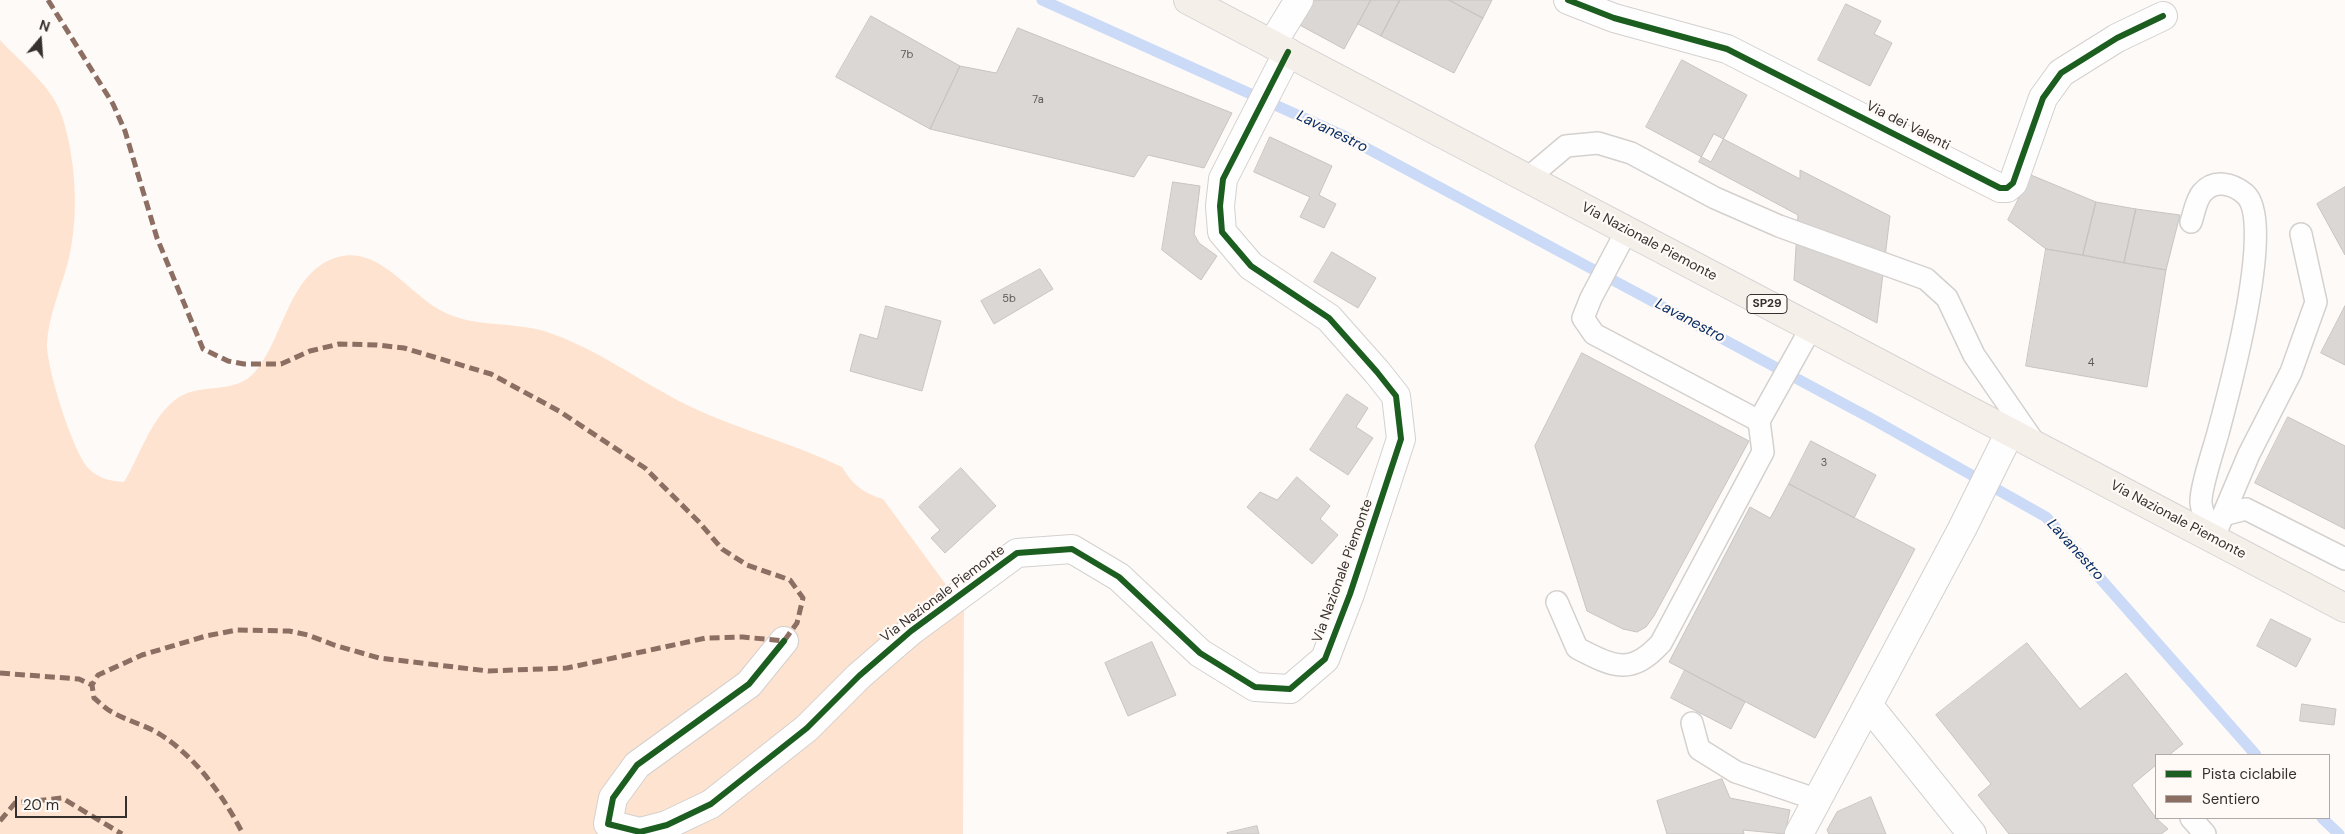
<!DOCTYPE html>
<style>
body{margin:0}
#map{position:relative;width:2345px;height:834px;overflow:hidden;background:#fdfaf8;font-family:"DM Sans",sans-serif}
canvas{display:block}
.legend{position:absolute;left:2155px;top:754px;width:175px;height:65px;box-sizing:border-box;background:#fffaf6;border:1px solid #aea9a6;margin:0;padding:6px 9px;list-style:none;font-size:15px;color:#35302d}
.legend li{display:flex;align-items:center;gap:10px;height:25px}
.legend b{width:25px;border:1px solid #aea9a6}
.north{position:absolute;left:15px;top:15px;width:50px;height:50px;-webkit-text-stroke:4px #fffaf6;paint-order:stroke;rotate:18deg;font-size:14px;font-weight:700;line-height:20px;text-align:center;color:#35302d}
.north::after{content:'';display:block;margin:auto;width:18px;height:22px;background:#35302d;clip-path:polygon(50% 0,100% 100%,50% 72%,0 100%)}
.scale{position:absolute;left:15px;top:796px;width:112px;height:22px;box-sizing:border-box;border:2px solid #35302d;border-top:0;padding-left:6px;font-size:15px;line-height:18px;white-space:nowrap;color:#35302d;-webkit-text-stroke:4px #fffaf6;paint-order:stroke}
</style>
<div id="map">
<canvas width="2345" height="834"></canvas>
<ul class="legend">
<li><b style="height:6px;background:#1b5e20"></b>Pista ciclabile</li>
<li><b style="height:6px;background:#8d6e63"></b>Sentiero</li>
</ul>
<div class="north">N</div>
<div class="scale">20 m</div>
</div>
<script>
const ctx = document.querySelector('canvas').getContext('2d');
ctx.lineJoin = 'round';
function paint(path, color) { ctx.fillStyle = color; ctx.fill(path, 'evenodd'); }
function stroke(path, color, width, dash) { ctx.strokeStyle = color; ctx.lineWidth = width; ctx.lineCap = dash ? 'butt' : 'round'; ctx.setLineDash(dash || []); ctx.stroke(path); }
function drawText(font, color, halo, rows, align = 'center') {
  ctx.font = font + ' "DM Sans",sans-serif'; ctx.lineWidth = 4.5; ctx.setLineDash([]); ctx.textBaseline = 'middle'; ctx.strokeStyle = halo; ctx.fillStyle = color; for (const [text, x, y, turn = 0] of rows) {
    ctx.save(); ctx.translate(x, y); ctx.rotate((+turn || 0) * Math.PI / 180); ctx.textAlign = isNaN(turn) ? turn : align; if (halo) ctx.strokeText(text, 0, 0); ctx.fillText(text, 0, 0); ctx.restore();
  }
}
const green = new Path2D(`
 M0,40C22,64 53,86 63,119C76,162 79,214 69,258C62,287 48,315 47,345C47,369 73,453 89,469C100,479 110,481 124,482C141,454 151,416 179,397C202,383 235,394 254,373C284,340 288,271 338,257C382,245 411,299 448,314C478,327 513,322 544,331C597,348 640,382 689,406C739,430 793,443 842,467C853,485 863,493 883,499L964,609L963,834H0Z`);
const stream = new Path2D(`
 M1042,0L1344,136L1874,420L2046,517L2256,755
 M2322,818L2339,834`);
const building = new Path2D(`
 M1309,0H1371L1344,49L1296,23Z
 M1371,0H1400L1381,36L1358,24Z
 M1400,0H1449L1483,18L1454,73L1381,36Z
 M1449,0H1492L1483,18Z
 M1846,4L1881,21L1874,34L1892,43L1870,86L1818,60Z
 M871,16L960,66L930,129L836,77Z
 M1018,28L1232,113L1204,168L1148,155L1134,177L930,129L960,66L996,73Z
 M1682,60L1747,95L1711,162L1646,127Z
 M1714,134L1800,179V170L1890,216L1877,323L1794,280L1798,215L1699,162Z
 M1270,137L1332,166L1319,195L1336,204L1324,228L1300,217L1310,197L1254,172Z
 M2031,175L2096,202L2083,255L2046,249L2008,220Z
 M1173,182L1200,186L1194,234L1199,243L1217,256L1201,280L1162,250Z
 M2345,187V255L2317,204Z
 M2096,202L2136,209L2124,263L2083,255Z
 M2136,209L2180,215L2166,270L2124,263Z
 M2046,249L2166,270L2147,387L2026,366Z
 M1332,252L1376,278L1358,308L1314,282Z
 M1040,269L1053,289L994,324L981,301Z
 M886,306L941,321L922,391L850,371L860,334L877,339Z
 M2345,306V365L2321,353Z
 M1582,353L1749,441L1654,616L1646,627L1637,632L1623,629L1587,611L1535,446Z
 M1347,394L1368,408L1356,427L1373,438L1348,475L1310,450Z
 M2288,417L2345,446V529L2255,483Z
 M1811,441L1876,475L1854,518L1789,484Z
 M961,468L996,506L945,553L931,538L940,530L919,507Z
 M1297,477L1330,506L1320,519L1338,535L1312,564L1247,507L1260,492L1277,500Z
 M1789,484L1915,549L1815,738L1669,662L1750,507L1770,518Z
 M2271,619L2311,639L2296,667L2257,646Z
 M1152,642L1176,695L1128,716L1105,663Z
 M2027,643L2080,709L2126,673L2183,744L2169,755H2156V765L2132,785L2156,818L2168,829L2161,834H2009L1978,795L1991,784L1936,715Z
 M1685,670L1745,702L1731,729L1671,698Z
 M2302,704L2336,709L2334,725L2300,721Z
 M1722,779L1730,798L1790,810L1785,834L1743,830L1744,834H1667L1657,801Z
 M1871,797L1886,834H1829L1827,830L1837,812Z
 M1257,826L1259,834H1228L1227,833Z`);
const lane = new Path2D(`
 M1528,178L1566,146L1598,143L1631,153L1715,198L1779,226L1926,279L1947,298L1974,355L2036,445
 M2191,222C2194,213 2196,200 2202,193C2214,179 2232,183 2245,194C2276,221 2229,392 2218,433C2214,448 2200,489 2201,503C2202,514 2209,528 2213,539
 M1759,421L1811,328
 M2223,515L2246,509L2345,559
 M2213,539L2249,454L2291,372L2316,302L2301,234
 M1557,602L1577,648C1614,667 1631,676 1661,643L1763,452L1759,421L1594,334L1583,318L1591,298L1627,230
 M1692,723L1699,749L1736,772L1818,800
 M2191,818L2205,834`);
const street = new Path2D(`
 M1568,0L1614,18L1727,49L2000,188H2007L2013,183L2043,98L2061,73L2117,38L2163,16
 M1272,44L1299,0
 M784,641L749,684L637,765L613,798L608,824L640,832L667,825L711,804L807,728L859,676L911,631L1017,553L1072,549L1119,577L1200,653L1255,687L1290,689L1325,659L1350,594L1401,439L1396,396L1377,372L1329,318L1251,266L1222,232L1220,206L1223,179L1288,52
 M1869,706L1972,834
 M1799,834L1962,529L2010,432`);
const primary = new Path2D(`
 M1188,0L2345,608`);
const quiet = new Path2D(`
 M48,0L113,104L125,131L157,238L203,349L228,361L244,364H281L310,351L339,344L377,345L404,348L491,374L559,411L645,468L699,522L722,549L747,565L790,580L803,598L797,623L784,641L743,637L706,638L567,668L488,671L379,658L334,645L308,635L289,631L237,630L206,636L142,655L98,675L92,685L94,698C100,703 106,709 112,712C127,721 146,725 161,735C197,758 224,797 243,834
 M0,673L79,679L92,685
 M0,821L15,803L62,798L122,834`);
const cycleway = new Path2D(`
 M1568,0L1614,18L1727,49L2000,188H2007L2013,183L2043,98L2061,73L2117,38L2163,16
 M784,641L749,684L637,765L613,798L608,824L640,832L667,825L711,804L807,728L859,676L911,631L1017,553L1072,549L1119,577L1200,653L1255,687L1290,689L1325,659L1350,594L1401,439L1396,396L1377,372L1329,318L1251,266L1222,232L1220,206L1223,179L1288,52`);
const numberNames = [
 ["7b",907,55],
 ["7a",1038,100],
 ["5b",1009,299],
 ["4",2091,363],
 ["3",1824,463]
];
const shields = [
 [1767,304,40]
];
const shieldNames = [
 ["SP29",1767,304]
];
const streetNames = [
 ["Via dei Valenti",1908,126,27],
 ["Via Nazionale Piemonte",1649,242,28],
 ["Via Nazionale Piemonte",2178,520,28],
 ["Via Nazionale Piemonte",1343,571,-70],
 ["Via Nazionale Piemonte",943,594,-37]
];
const waterNames = [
 ["Lavanestro",1332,132,26],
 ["Lavanestro",1690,321,28],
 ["Lavanestro",2075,550,48]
];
paint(green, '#fee4d0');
stroke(stream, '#cbdbf7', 11);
paint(building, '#dbd7d5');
stroke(building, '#c7c4c1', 1);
stroke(lane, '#d4d0ce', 24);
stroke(street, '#d4d0ce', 30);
stroke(primary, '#d6d4d3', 30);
stroke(lane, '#fffefe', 21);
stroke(street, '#fffefe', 28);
stroke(primary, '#f5efea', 28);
stroke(quiet, '#8d6e63', 5, [10, 5]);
stroke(cycleway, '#1b5e20', 6);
drawText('11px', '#5e5a57', null, numberNames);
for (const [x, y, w] of shields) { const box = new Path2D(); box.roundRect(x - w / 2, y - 9.5, w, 19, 4); ctx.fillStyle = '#fffaf6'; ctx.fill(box); stroke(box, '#35302d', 1); }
drawText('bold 12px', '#35302d', null, shieldNames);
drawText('14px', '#35302d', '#fffaf6', streetNames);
drawText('italic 15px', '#072d65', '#fffaf6', waterNames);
</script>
